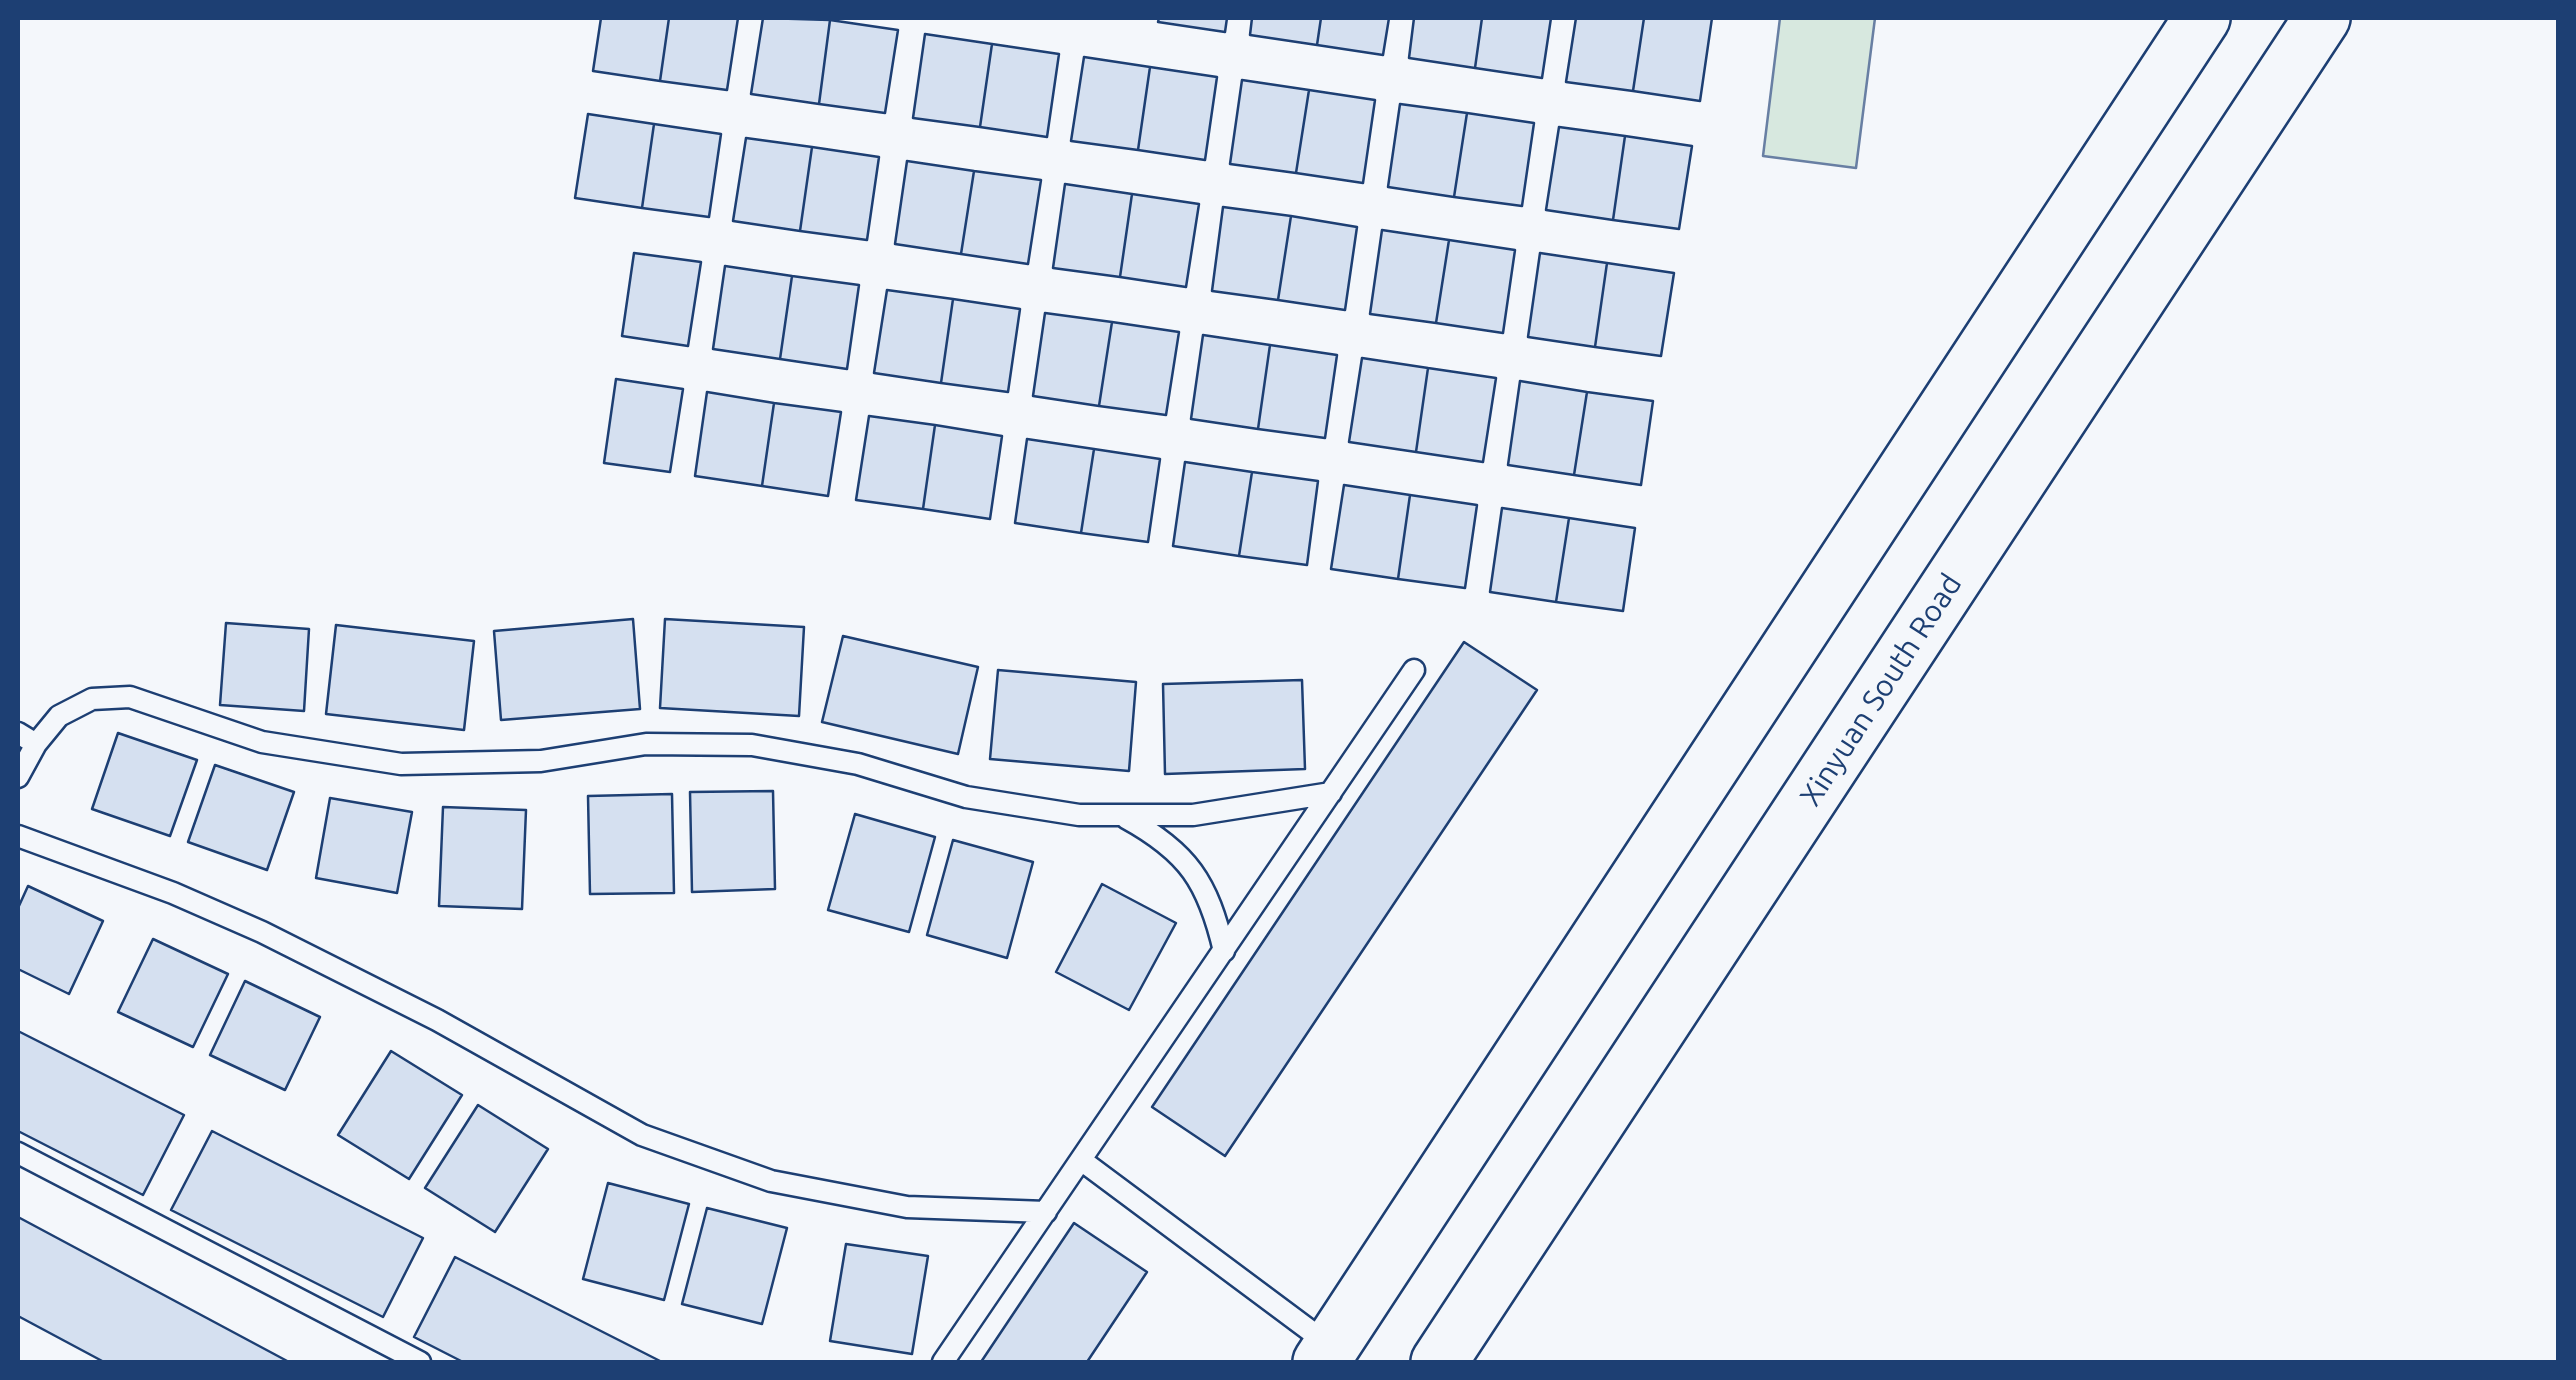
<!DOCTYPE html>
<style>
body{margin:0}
#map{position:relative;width:2576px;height:1380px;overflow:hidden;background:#f4f7fb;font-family:Ubuntu,sans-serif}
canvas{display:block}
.frame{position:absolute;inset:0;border:20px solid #1d3f73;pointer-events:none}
</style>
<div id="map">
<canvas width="2576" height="1380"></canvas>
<div class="frame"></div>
</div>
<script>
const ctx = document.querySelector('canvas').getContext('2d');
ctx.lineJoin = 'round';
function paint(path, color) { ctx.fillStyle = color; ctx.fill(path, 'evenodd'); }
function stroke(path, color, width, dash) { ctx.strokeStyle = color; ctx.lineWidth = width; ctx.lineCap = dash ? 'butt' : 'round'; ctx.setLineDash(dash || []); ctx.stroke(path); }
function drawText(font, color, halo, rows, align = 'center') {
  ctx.font = font + ' Ubuntu,sans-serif'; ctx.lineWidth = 8; ctx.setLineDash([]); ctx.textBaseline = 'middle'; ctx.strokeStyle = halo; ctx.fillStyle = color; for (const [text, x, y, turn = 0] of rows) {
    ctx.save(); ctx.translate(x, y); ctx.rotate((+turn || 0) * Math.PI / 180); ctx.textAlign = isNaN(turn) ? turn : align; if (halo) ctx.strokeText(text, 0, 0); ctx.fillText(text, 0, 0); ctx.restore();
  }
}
const green = new Path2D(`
 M1780,18H1875L1856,168L1763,156Z`);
const building = new Path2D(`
 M601,18H669L660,81L593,71Z
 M669,18H738L727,90L660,81Z
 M763,18L830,20L819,104L751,94Z
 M1159,18H1227L1225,32L1158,22Z
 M1252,18H1321L1317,45L1250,35Z
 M1321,18H1389L1383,55L1317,45Z
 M1414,18H1482L1475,68L1409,58Z
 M1482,18H1551L1542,78L1475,68Z
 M1576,18H1644L1633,91L1566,82Z
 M1644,18H1712L1700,101L1633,91Z
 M830,20L898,30L885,113L819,104Z
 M925,34L992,44L980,127L913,118Z
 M992,44L1059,54L1047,137L980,127Z
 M1084,57L1150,67L1138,150L1071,141Z
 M1150,67L1217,77L1205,160L1138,150Z
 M1242,80L1309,90L1296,173L1230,164Z
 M1309,90L1375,100L1363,183L1296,173Z
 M1400,104L1467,113L1454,197L1388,187Z
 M1467,113L1534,123L1522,206L1454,197Z
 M588,114L654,124L642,208L575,198Z
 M654,124L721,134L709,217L642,208Z
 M1559,127L1625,136L1613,220L1546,210Z
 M1625,136L1692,146L1679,229L1613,220Z
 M746,138L812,147L800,231L733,221Z
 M812,147L879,157L867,240L800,231Z
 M907,161L974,171L961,254L895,244Z
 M974,171L1041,180L1028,264L961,254Z
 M1065,184L1132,194L1120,277L1053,268Z
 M1132,194L1199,204L1186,287L1120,277Z
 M1223,207L1291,216L1278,300L1212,291Z
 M1291,216L1357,227L1345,310L1278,300Z
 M1382,230L1449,240L1436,323L1370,314Z
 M1449,240L1515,250L1503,333L1436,323Z
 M634,253L701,262L688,346L622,336Z
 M1540,253L1607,263L1595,347L1528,337Z
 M1607,263L1674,273L1661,356L1595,347Z
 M725,266L792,276L780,359L713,349Z
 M792,276L859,285L847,369L780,359Z
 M887,290L953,299L941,383L874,373Z
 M953,299L1020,309L1008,392L941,383Z
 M1045,313L1112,322L1099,406L1033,396Z
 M1112,322L1179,332L1166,415L1099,406Z
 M1203,335L1270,345L1258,429L1191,419Z
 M1270,345L1337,355L1325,438L1258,429Z
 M1362,358L1428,368L1416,452L1349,442Z
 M1428,368L1496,378L1483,462L1416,452Z
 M616,379L683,389L670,472L604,463Z
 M1520,381L1587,392L1574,475L1508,465Z
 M707,392L774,403L762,486L695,476Z
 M1587,392L1653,401L1641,485L1574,475Z
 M774,403L841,412L828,496L762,486Z
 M869,416L935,425L923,509L856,500Z
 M935,425L1002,436L990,519L923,509Z
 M1027,439L1094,449L1081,533L1015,523Z
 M1094,449L1160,459L1148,542L1081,533Z
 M1185,462L1252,472L1239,556L1173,546Z
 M1252,472L1318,481L1307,565L1239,556Z
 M1344,485L1410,495L1398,579L1331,569Z
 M1410,495L1477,505L1465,588L1398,579Z
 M1502,508L1569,518L1556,602L1490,592Z
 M1569,518L1635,528L1623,611L1556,602Z
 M633,619L640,709L501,720L494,631Z
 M665,619L804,627L799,716L660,708Z
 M226,623L309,629L304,711L220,705Z
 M336,625L474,641L464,730L326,714Z
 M843,636L978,667L958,754L822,722Z
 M1464,642L1537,690L1225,1156L1152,1107Z
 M998,670L1136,682L1129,771L990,759Z
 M1302,680L1305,769L1165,774L1163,684Z
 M118,733L197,760L170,836L92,809Z
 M215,765L294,792L267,870L188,842Z
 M773,791L775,889L692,892L690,792Z
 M672,794L674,893L590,894L588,796Z
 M330,798L412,812L397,893L316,878Z
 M443,807L526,810L522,909L439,906Z
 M855,814L935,837L909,932L828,910Z
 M953,840L1033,862L1007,958L927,935Z
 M1102,884L1176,923L1129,1010L1056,972Z
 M28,886L103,921L69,994L18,969V908Z
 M153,939L228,974L193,1047L118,1012Z
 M245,981L320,1017L285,1090L210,1055Z
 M18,1031L184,1115L143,1195L18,1131Z
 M391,1051L462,1095L409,1179L338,1135Z
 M478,1105L548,1149L495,1232L425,1188Z
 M212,1131L423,1238L383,1317L171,1210Z
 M608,1183L689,1204L664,1300L583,1279Z
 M707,1208L787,1228L762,1324L682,1304Z
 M18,1217L289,1362H104L18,1316Z
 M1074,1223L1147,1272L1087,1362H981Z
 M846,1244L928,1256L912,1354L830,1341Z
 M455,1257L662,1362H463L414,1337Z`);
const lane = new Path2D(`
 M18,733L36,744
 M18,777L36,744L59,716L92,699L130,697L262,742L401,764L541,761L646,744L752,745L858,764L966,797L1079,815H1193L1331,793
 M1126,818C1188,852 1208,882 1224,951
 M18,836L173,893L262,932L437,1020L642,1135L771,1181L907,1207L1046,1212
 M18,1153L420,1362
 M1081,1160L1328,1344
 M943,1362L1414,670`);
const primary = new Path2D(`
 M1321,1362L2202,18
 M1439,1362L2322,18`);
const streetNames = [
 ["Xinyuan South Road",1881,690,-57]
];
paint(green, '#d7e8df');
stroke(green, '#687fa3', 2.5);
paint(building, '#d5e0f0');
stroke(building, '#1d3f73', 2.5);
stroke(lane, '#1d3f73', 25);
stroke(primary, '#1d3f73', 60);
stroke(lane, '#f4f7fb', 20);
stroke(primary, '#f4f7fb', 55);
drawText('30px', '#1d3f73', '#f4f7fb', streetNames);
</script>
